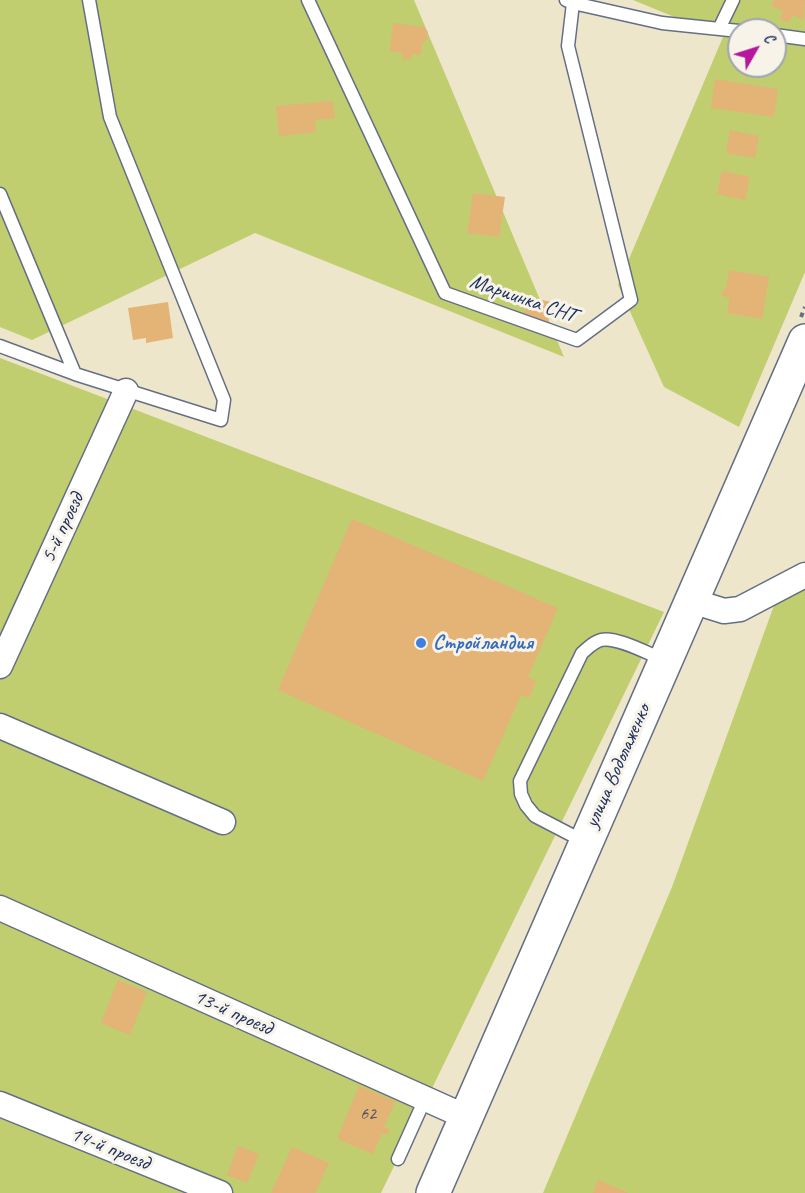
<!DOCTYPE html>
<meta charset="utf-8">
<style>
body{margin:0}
#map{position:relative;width:805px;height:1193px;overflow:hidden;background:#eee6cb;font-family:Caveat,sans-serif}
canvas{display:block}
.north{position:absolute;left:727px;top:18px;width:60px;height:60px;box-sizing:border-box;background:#f7f3e8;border:2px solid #9fa5b1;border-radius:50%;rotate:51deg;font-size:16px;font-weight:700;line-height:24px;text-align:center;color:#1b2f5e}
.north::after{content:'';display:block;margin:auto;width:21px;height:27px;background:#b5179e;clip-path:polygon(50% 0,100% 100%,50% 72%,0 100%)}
</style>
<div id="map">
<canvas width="805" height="1193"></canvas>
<div class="north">С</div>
</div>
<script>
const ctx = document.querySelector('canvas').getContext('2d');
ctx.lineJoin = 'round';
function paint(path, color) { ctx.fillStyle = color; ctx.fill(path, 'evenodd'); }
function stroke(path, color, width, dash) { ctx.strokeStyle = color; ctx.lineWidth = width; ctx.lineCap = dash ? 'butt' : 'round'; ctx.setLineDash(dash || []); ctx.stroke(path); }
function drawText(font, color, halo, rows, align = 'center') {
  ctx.font = font + ' Caveat,sans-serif'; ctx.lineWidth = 6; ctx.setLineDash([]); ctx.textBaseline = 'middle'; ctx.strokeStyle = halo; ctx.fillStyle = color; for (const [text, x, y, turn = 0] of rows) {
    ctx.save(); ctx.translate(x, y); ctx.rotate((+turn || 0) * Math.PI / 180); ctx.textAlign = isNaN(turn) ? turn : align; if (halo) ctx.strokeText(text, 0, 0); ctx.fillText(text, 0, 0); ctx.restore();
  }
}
const green = new Path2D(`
 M0,0H414L564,357L255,233L32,340L0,327Z
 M633,0H805V272L739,427L664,387L618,285L723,37ZM739,30H775V66H739Z
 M0,358L664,612L381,1193H0Z
 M805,568V1193H543L672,887L785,575Z`);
const building = new Path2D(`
 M774,0H805L804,20L792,15L789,23L780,19L783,11L771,6Z
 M393,23L424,27L428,32L427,39L422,44L421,55L412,54L411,60L402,59L403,53L390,51Z
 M715,79L778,89L774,117L711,108Z
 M333,101L335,118L315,120L316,132L279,136L276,106Z
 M730,130L759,136L755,158L726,153Z
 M722,171L750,177L745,200L717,194Z
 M473,193L505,197L499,237L467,233Z
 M729,270L769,277L762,319L727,313L730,298L722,296V291L726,288Z
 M528,297L552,302L547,328L523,324Z
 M168,302L173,338L146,343V338L133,340L128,308Z
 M352,519L558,608L528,677L536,681L529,698L521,695L483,781L278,690Z
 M118,980L147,992L130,1035L101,1023Z
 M359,1086L395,1101L384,1127L390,1129L387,1135L382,1133L373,1154L337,1139Z
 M238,1146L259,1154L247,1183L227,1175Z
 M292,1147L329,1163L315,1193H271Z
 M598,1180L629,1193H593Z`);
const path = new Path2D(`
 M801,317L805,307`);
const service = new Path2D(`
 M308,0L445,293L577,340L631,300L568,46L573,3L566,0
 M574,0L573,3L662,23L739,31
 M719,29L733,0
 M775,35L805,39
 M0,194L75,374L0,346
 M75,374L221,420L224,400L110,117L89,0
 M585,842L535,816L526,805L521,794L520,781L582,653C588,648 593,642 601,640C616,636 649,654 664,660
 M398,1159L425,1099`);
const minor = new Path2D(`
 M692,601L724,611L740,609L805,575
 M0,666L126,391
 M0,726L223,822
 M0,908L466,1117
 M0,1104L220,1193`);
const secondary = new Path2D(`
 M433,1193L805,341`);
const markers = [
 [421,643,6,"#3f7fe0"]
];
const numberNames = [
 ["62",368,1114]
];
const streetNames = [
 ["Мариинка СНТ",523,299,19],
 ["5-й проезд",63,528,-65],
 ["улица Водолаженко",618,766,-66],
 ["13-й проезд",233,1013,24],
 ["14-й проезд",110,1149,22]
];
const shopNames = [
 ["Стройландия",433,643]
];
paint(green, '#c0ce6f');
paint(building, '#e4b376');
stroke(service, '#656f84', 15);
stroke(minor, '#656f84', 27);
stroke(secondary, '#656f84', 36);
stroke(path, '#656f84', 4, [4.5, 4.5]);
stroke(service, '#fff', 12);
stroke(minor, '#fff', 24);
stroke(secondary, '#fff', 33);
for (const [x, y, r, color] of markers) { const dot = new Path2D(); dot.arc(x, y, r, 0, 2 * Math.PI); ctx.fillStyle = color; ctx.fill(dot); stroke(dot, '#f7f3e8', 2); }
drawText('18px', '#4d5064', null, numberNames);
drawText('21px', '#1b2f5e', '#f7f3e8', streetNames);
drawText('bold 21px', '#366cbe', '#f7f3e8', shopNames, 'left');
</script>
